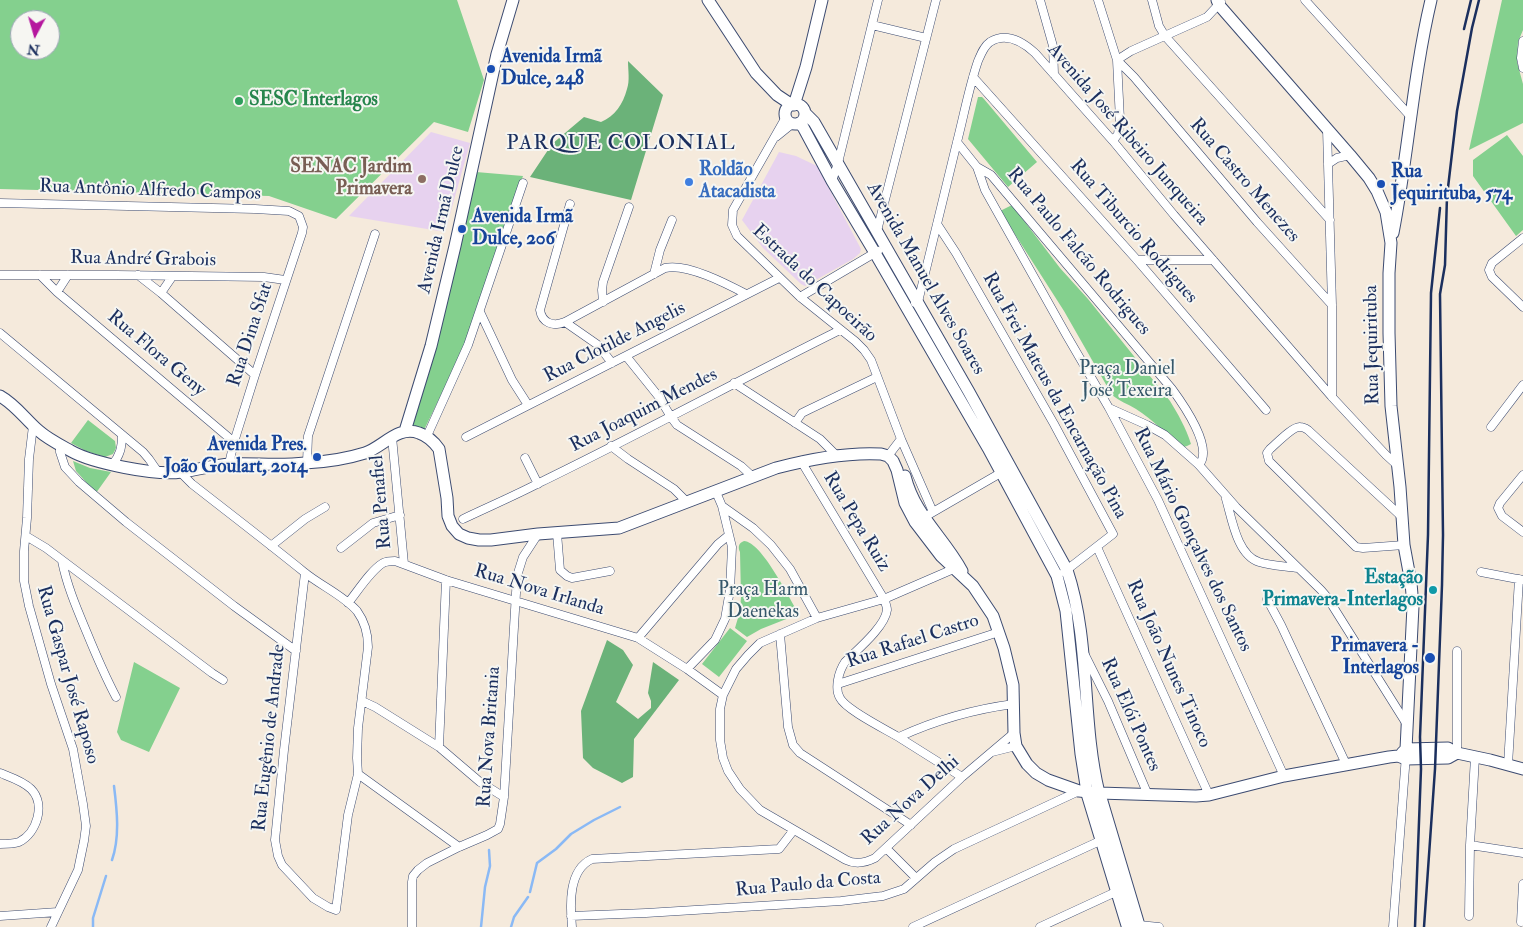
<!DOCTYPE html>
<meta charset="utf-8">
<style>
body{margin:0}
#map{position:relative;width:1523px;height:927px;overflow:hidden;background:#f5eadc;font-family:"IM FELL Double Pica",serif}
canvas{display:block}
.north{position:absolute;left:10px;top:10px;width:50px;height:50px;box-sizing:border-box;background:#f6f6f2;border:1px solid #9ea6b7;border-radius:50%;rotate:186deg;font-size:14px;font-weight:700;line-height:20px;text-align:center;color:#1b2f5e}
.north::after{content:'';display:block;margin:auto;width:18px;height:22px;background:#b5179e;clip-path:polygon(50% 0,100% 100%,50% 72%,0 100%)}
</style>
<div id="map">
<canvas width="1523" height="927"></canvas>
<div class="north">N</div>
</div>
<script>
const ctx = document.querySelector('canvas').getContext('2d');
ctx.lineJoin = 'round';
function paint(path, color) { ctx.fillStyle = color; ctx.fill(path, 'evenodd'); }
function stroke(path, color, width, dash) { ctx.strokeStyle = color; ctx.lineWidth = width; ctx.lineCap = dash ? 'butt' : 'round'; ctx.setLineDash(dash || []); ctx.stroke(path); }
function drawText(font, color, halo, rows, align = 'center') {
  ctx.font = font + ' "IM FELL Double Pica",serif'; ctx.lineWidth = 4; ctx.setLineDash([]); ctx.textBaseline = 'middle'; ctx.strokeStyle = halo; ctx.fillStyle = color; for (const [text, x, y, turn = 0] of rows) {
    ctx.save(); ctx.translate(x, y); ctx.rotate((+turn || 0) * Math.PI / 180); ctx.textAlign = isNaN(turn) ? turn : align; if (halo) ctx.strokeText(text, 0, 0); ctx.fillText(text, 0, 0); ctx.restore();
  }
}
const built = new Path2D(`
 M431,132L470,143L445,232L349,216Z
 M779,152L796,156L817,166L861,249L860,253L853,259L805,286L801,284L763,248L742,220Z`);
const green = new Path2D(`
 M0,0H457L484,80L468,132L434,122L336,219L269,196L0,189ZM20,20H50V50H20Z
 M1502,0H1523V30L1518,42L1517,62L1523,84V123L1469,150Z
 M978,97H982L984,99L1037,162L1008,187L968,139Z
 M1507,135L1523,156V230L1516,236L1473,176V160Z
 M476,172L523,176L460,356L424,430L409,426L425,386L435,352Z
 M1012,205L1060,268L1088,299L1170,401C1178,414 1186,428 1191,444L1187,446L1181,448C1167,434 1153,420 1136,409C1128,404 1119,401 1112,395L1064,311L1000,211Z
 M88,420L115,441L116,448L113,454L105,457L86,451L71,443Z
 M73,461L90,468L111,472L96,493L76,471Z
 M744,541C762,542 789,598 799,614L761,629L747,637L735,628L740,611L741,597L740,552C738,548 738,543 744,541Z
 M730,628L747,641L719,677L702,664Z
 M134,662L180,688L149,752L121,740L117,732Z`);
const forest = new Path2D(`
 M628,61L663,95L631,200L530,177L552,144L584,117L601,122C615,116 623,104 627,89C630,81 628,70 628,61Z
 M607,640L623,650L633,665L616,702L638,719L651,708V701L648,693L653,662L679,680L634,739L633,777L622,783L593,768L583,758L581,711Z`);
const stream = new Path2D(`
 M112,860C120,837 117,810 114,786
 M530,892L537,863L556,849L571,834L594,820L620,807
 M93,927V918L106,876
 M481,927L485,887L490,866L489,850
 M511,927L514,917L528,897`);
const street = new Path2D(`
 M1040,0L1053,46L1054,74
 M1098,0L1117,60L1134,77L1257,222L1332,305
 M1152,0L1159,26L1165,36L1330,220
 M1305,0L1411,117
 M872,25L926,38
 M1523,41L1521,58L1523,68
 M973,77L1137,260L1266,410
 M786,117L733,210L732,225L737,236L800,297L855,341L864,350L871,360L901,439L888,456
 M1327,129L1332,305V397
 M776,137L792,124
 M1113,141L1118,134L1120,120L1117,60L1131,51L1207,17L1221,2
 M957,142L977,167L985,190L1067,336L1109,408L1158,500L1284,776
 M1328,164L1337,158L1350,155
 M977,167L991,175L1172,389C1183,404 1214,448 1199,465
 M832,181L838,163L878,0
 M0,203L255,209L289,211L299,216L303,227L302,233L255,375L234,442L229,464
 M570,204L540,310C542,323 553,327 565,322L665,268C687,263 727,284 746,294
 M937,224L956,253L1054,424L1113,534L1064,572
 M877,231L936,0
 M1523,238L1492,263L1489,270L1492,277L1523,307
 M1137,260H1213
 M654,274L660,250L672,220
 M0,275H116L264,277L285,280
 M40,275L57,292L234,442
 M138,275L161,293L255,375
 M57,292L68,275
 M161,293L172,277
 M800,297L878,251
 M603,302L602,290L603,282L629,207
 M915,303L918,302C931,249 944,195 957,142C964,115 969,87 978,61C981,54 984,46 990,42C1006,32 1023,42 1035,53L1113,141L1174,215L1332,397L1386,455L1397,465
 M480,312L512,380L528,405
 M565,322L598,345L612,363
 M0,333L143,452L149,459L158,472
 M626,356L659,397L671,417L677,425L741,466L753,477
 M734,383L820,439L836,455
 M1109,408L1147,425L1165,435L1199,465L1236,507L1321,590L1327,597L1406,723
 M795,423L802,413L808,410L877,377
 M33,426L29,459L27,518L24,551V581L29,606L51,684L73,749L83,804L86,826L84,841L78,870L51,927
 M1491,427L1523,385
 M427,436L468,345L523,183
 M392,437L404,564
 M466,437L779,278
 M901,439L933,512
 M60,444V452L65,467L79,482L126,522L234,606L296,651
 M611,446L628,459L674,489L687,502
 M525,458L538,484
 M801,461L884,599C885,602 887,606 887,610C885,627 857,650 845,662C839,671 834,688 840,698C846,710 887,730 900,738C921,751 941,764 962,777
 M307,463L308,436L375,234
 M112,465C120,456 122,447 122,435
 M181,473L192,484C229,513 267,542 304,572C321,586 343,595 357,611C365,622 368,634 368,647L358,728L357,758L358,774L348,815L336,910L328,907L313,898L282,865L278,856L275,840L284,750L305,573
 M1523,475L1500,503L1498,508L1502,516L1523,532
 M716,492L722,506L753,528L771,545L790,569L817,618
 M1226,499C1232,519 1237,555 1259,562C1271,566 1285,566 1298,568
 M1402,517L1308,430C1305,428 1303,427 1300,427C1293,426 1276,444 1270,449L1267,453L1269,461L1356,547L1363,548L1404,545
 M463,519C488,507 514,496 539,483C640,434 739,380 840,330
 M921,519L1004,471
 M557,533L560,570L567,576L572,578L610,571
 M26,536L46,548L212,673L223,680
 M271,546L305,519L325,507
 M1097,547L1209,795
 M341,548L373,523L400,515
 M62,561C67,586 77,609 87,633C96,655 105,676 116,697
 M958,567L884,599L817,618L760,643L748,655L736,669L723,695L720,709V740L723,758L728,771L740,789L760,810L846,860C856,865 865,863 875,858L962,777L1014,733
 M1481,572L1523,580
 M1267,599L1281,625L1346,764
 M348,603C358,591 370,571 383,563C387,561 391,561 395,561L446,580L638,638L687,669L723,695
 M780,634L788,727L793,745L800,753L911,825
 M638,638L718,544L729,535
 M1457,651V753
 M1085,655L1108,701L1148,795
 M687,669L715,640L725,619L730,590L732,547L722,506
 M838,684L999,632
 M362,701L375,707L439,747L480,782L504,797
 M899,737C936,720 975,709 1014,704
 M439,747L446,580
 M992,752L1016,746
 M1508,765L1519,579
 M0,773C10,777 23,781 31,789C46,804 37,833 19,842C13,844 6,844 0,844
 M358,774L459,847
 M1470,845L1523,853
 M886,848L916,878
 M0,916L58,912
 M571,916L646,913L841,901L883,896L904,889L935,862L954,849L1079,791
 M1469,916L1470,845L1475,757
 M1521,922L1523,884
 M1139,925L1159,927
 M412,927V882L413,876L418,870L427,863L459,847L487,835L498,829L500,824L504,797L517,576L523,557L538,534
 M572,927C570,905 568,870 592,859L779,849L793,831
 M913,927L1102,840
 M1040,927L1120,890
 M1393,927L1406,755`);
const secondary = new Path2D(`
 M708,0L756,73L777,95L792,105
 M1217,0L1219,5L1350,155L1369,178L1377,191L1386,212L1391,243L1389,273V333L1391,406L1400,487L1404,545L1411,583L1413,606L1406,749
 M785 114a10 10 0 1 1 20 0a10 10 0 1 1-20 0Z
 M794,105L806,67L822,0
 M805,113L814,122L969,392L1067,570C1091,642 1081,720 1099,793
 M799,123L803,127L832,181L875,253L988,448L1057,576L1066,611L1081,754L1087,792
 M1393,233C1408,156 1413,76 1431,0
 M0,396C16,405 25,419 39,431C48,439 60,445 71,451C92,463 157,476 181,472C198,470 213,465 230,464C255,463 280,466 305,463C325,462 346,459 365,453C383,447 398,425 419,433C428,436 434,442 439,449L447,498L448,516L452,526L459,534L468,538L479,540H491L538,534L619,528L776,468C810,459 845,452 881,454L888,456L893,461L897,470L905,503L915,522L941,556L973,586L993,616L1004,648L1013,685L1014,733L1016,746L1027,764L1036,773L1048,780L1079,791L1099,793L1196,796L1209,795L1284,776L1389,757L1398,756L1406,759L1448,758L1457,753
 M405,431L431,346L455,246L497,54L513,0
 M905,476C915,516 943,536 962,571
 M1402,753L1406,749L1448,748L1457,753L1490,760L1523,769`);
const primary = new Path2D(`
 M1087,792L1128,927
 M1099,793L1139,927`);
const rail = new Path2D(`
 M1464,29L1471,0
 M1415,927L1421,769L1420,737L1428,535L1431,293L1440,208
 M1424,927L1435,769L1442,585L1443,535L1440,294L1445,265L1447,196L1457,111L1472,28L1479,0`);
const markers = [
 [491,69,5,"#1a4fb4"],
 [239,101,5,"#2e9e5b"],
 [422,179,5,"#8d6e63"],
 [689,182,5,"#3f7fe0"],
 [1381,184,5,"#1a4fb4"],
 [462,229,5,"#1a4fb4"],
 [317,457,5,"#1a4fb4"],
 [1433,590,5,"#0f9aa8"],
 [1430,658,6,"#1a4fb4"]
];
const transitNames = [
 ["Avenida Irmã",501,58],
 ["Dulce, 248",501,80],
 ["Rua",1391,173],
 ["Jequirituba, 574",1391,195],
 ["Avenida Irmã",472,218],
 ["Dulce, 206",472,240],
 ["Avenida Pres.",307,446,"right"],
 ["João Goulart, 2014",307,468,"right"],
 ["Primavera -",1419,647,"right"],
 ["Interlagos",1419,669,"right"]
];
const leisureNames = [
 ["SESC Interlagos",249,101]
];
const streetNames = [
 ["Avenida José Ribeiro Junqueira",1127,135,49],
 ["Rua Castro Menezes",1244,181,49],
 ["Rua Antônio Alfredo Campos",150,191,2],
 ["Avenida Irmã Dulce",442,220,-77],
 ["Rua Tiburcio Rodrigues",1133,232,49],
 ["Rua Paulo Falcão Rodrigues",1078,252,50],
 ["Rua André Grabois",143,260,1],
 ["Avenida Manuel Alves Soares",925,279,60],
 ["Estrada do Capoeirão",814,284,43],
 ["Rua Dina Sfat",251,335,-72],
 ["Rua Clotilde Angelis",615,343,-27],
 ["Rua Jequirituba",1373,345,-91],
 ["Rua Flora Geny",156,354,40],
 ["Rua Frei Mateus da Encarnação Pina",1054,396,61],
 ["Rua Joaquim Mendes",644,411,-27],
 ["Rua Penafiel",382,502,-95],
 ["Rua Pepa Ruiz",856,522,59],
 ["Rua Mário Gonçalves dos Santos",1192,540,64],
 ["Rua Nova Irlanda",539,591,17],
 ["Rua Rafael Castro",913,642,-18],
 ["Rua João Nunes Tinoco",1168,664,66],
 ["Rua Gaspar José Raposo",67,675,74],
 ["Rua Elói Pontes",1130,715,66],
 ["Rua Nova Britania",490,737,-86],
 ["Rua Eugênio de Andrade",270,738,-84],
 ["Rua Nova Delhi",911,801,-42],
 ["Rua Paulo da Costa",808,885,-5]
];
const educationNames = [
 ["SENAC Jardim",412,168],
 ["Primavera",412,190]
];
const shopNames = [
 ["Roldão",699,171],
 ["Atacadista",699,193]
];
const parkNames = [
 ["Praça Daniel",1127,370],
 ["José Texeira",1127,392],
 ["Praça Harm",763,591],
 ["Daenekas",763,613]
];
const cultureNames = [
 ["Estação",1423,579],
 ["Primavera-Interlagos",1423,601]
];
const quarterNames = [
 ["PARQUE COLONIAL",621,144]
];
paint(built, '#e7d2ef');
paint(green, '#84d08e');
paint(forest, '#6bb279');
stroke(stream, '#8ab9f5', 2.5);
stroke(street, '#3c4b71', 9);
stroke(secondary, '#3c4b71', 13);
stroke(primary, '#3c4b71', 14);
stroke(street, '#fff', 8);
stroke(secondary, '#fff', 11);
stroke(primary, '#fff', 12);
stroke(rail, '#1b2f5e', 2.5);
for (const [x, y, r, color] of markers) { const dot = new Path2D(); dot.arc(x, y, r, 0, 2 * Math.PI); ctx.fillStyle = color; ctx.fill(dot); stroke(dot, '#f6f6f2', 2); }
drawText('bold 19px', '#164399', '#f6f6f2', transitNames, 'left');
drawText('bold 19px', '#27864d', '#f6f6f2', leisureNames, 'left');
drawText('19px', '#1b2f5e', '#f6f6f2', streetNames);
drawText('bold 19px', '#785e54', '#f6f6f2', educationNames, 'right');
drawText('bold 19px', '#366cbe', '#f6f6f2', shopNames, 'left');
drawText('19px', '#35576a', '#f6f6f2', parkNames);
drawText('bold 19px', '#0d838f', '#f6f6f2', cultureNames, 'right');
ctx.letterSpacing = '1px';
drawText('21px', '#1b2f5e', '#f6f6f2', quarterNames);
ctx.letterSpacing = '0px';
</script>
